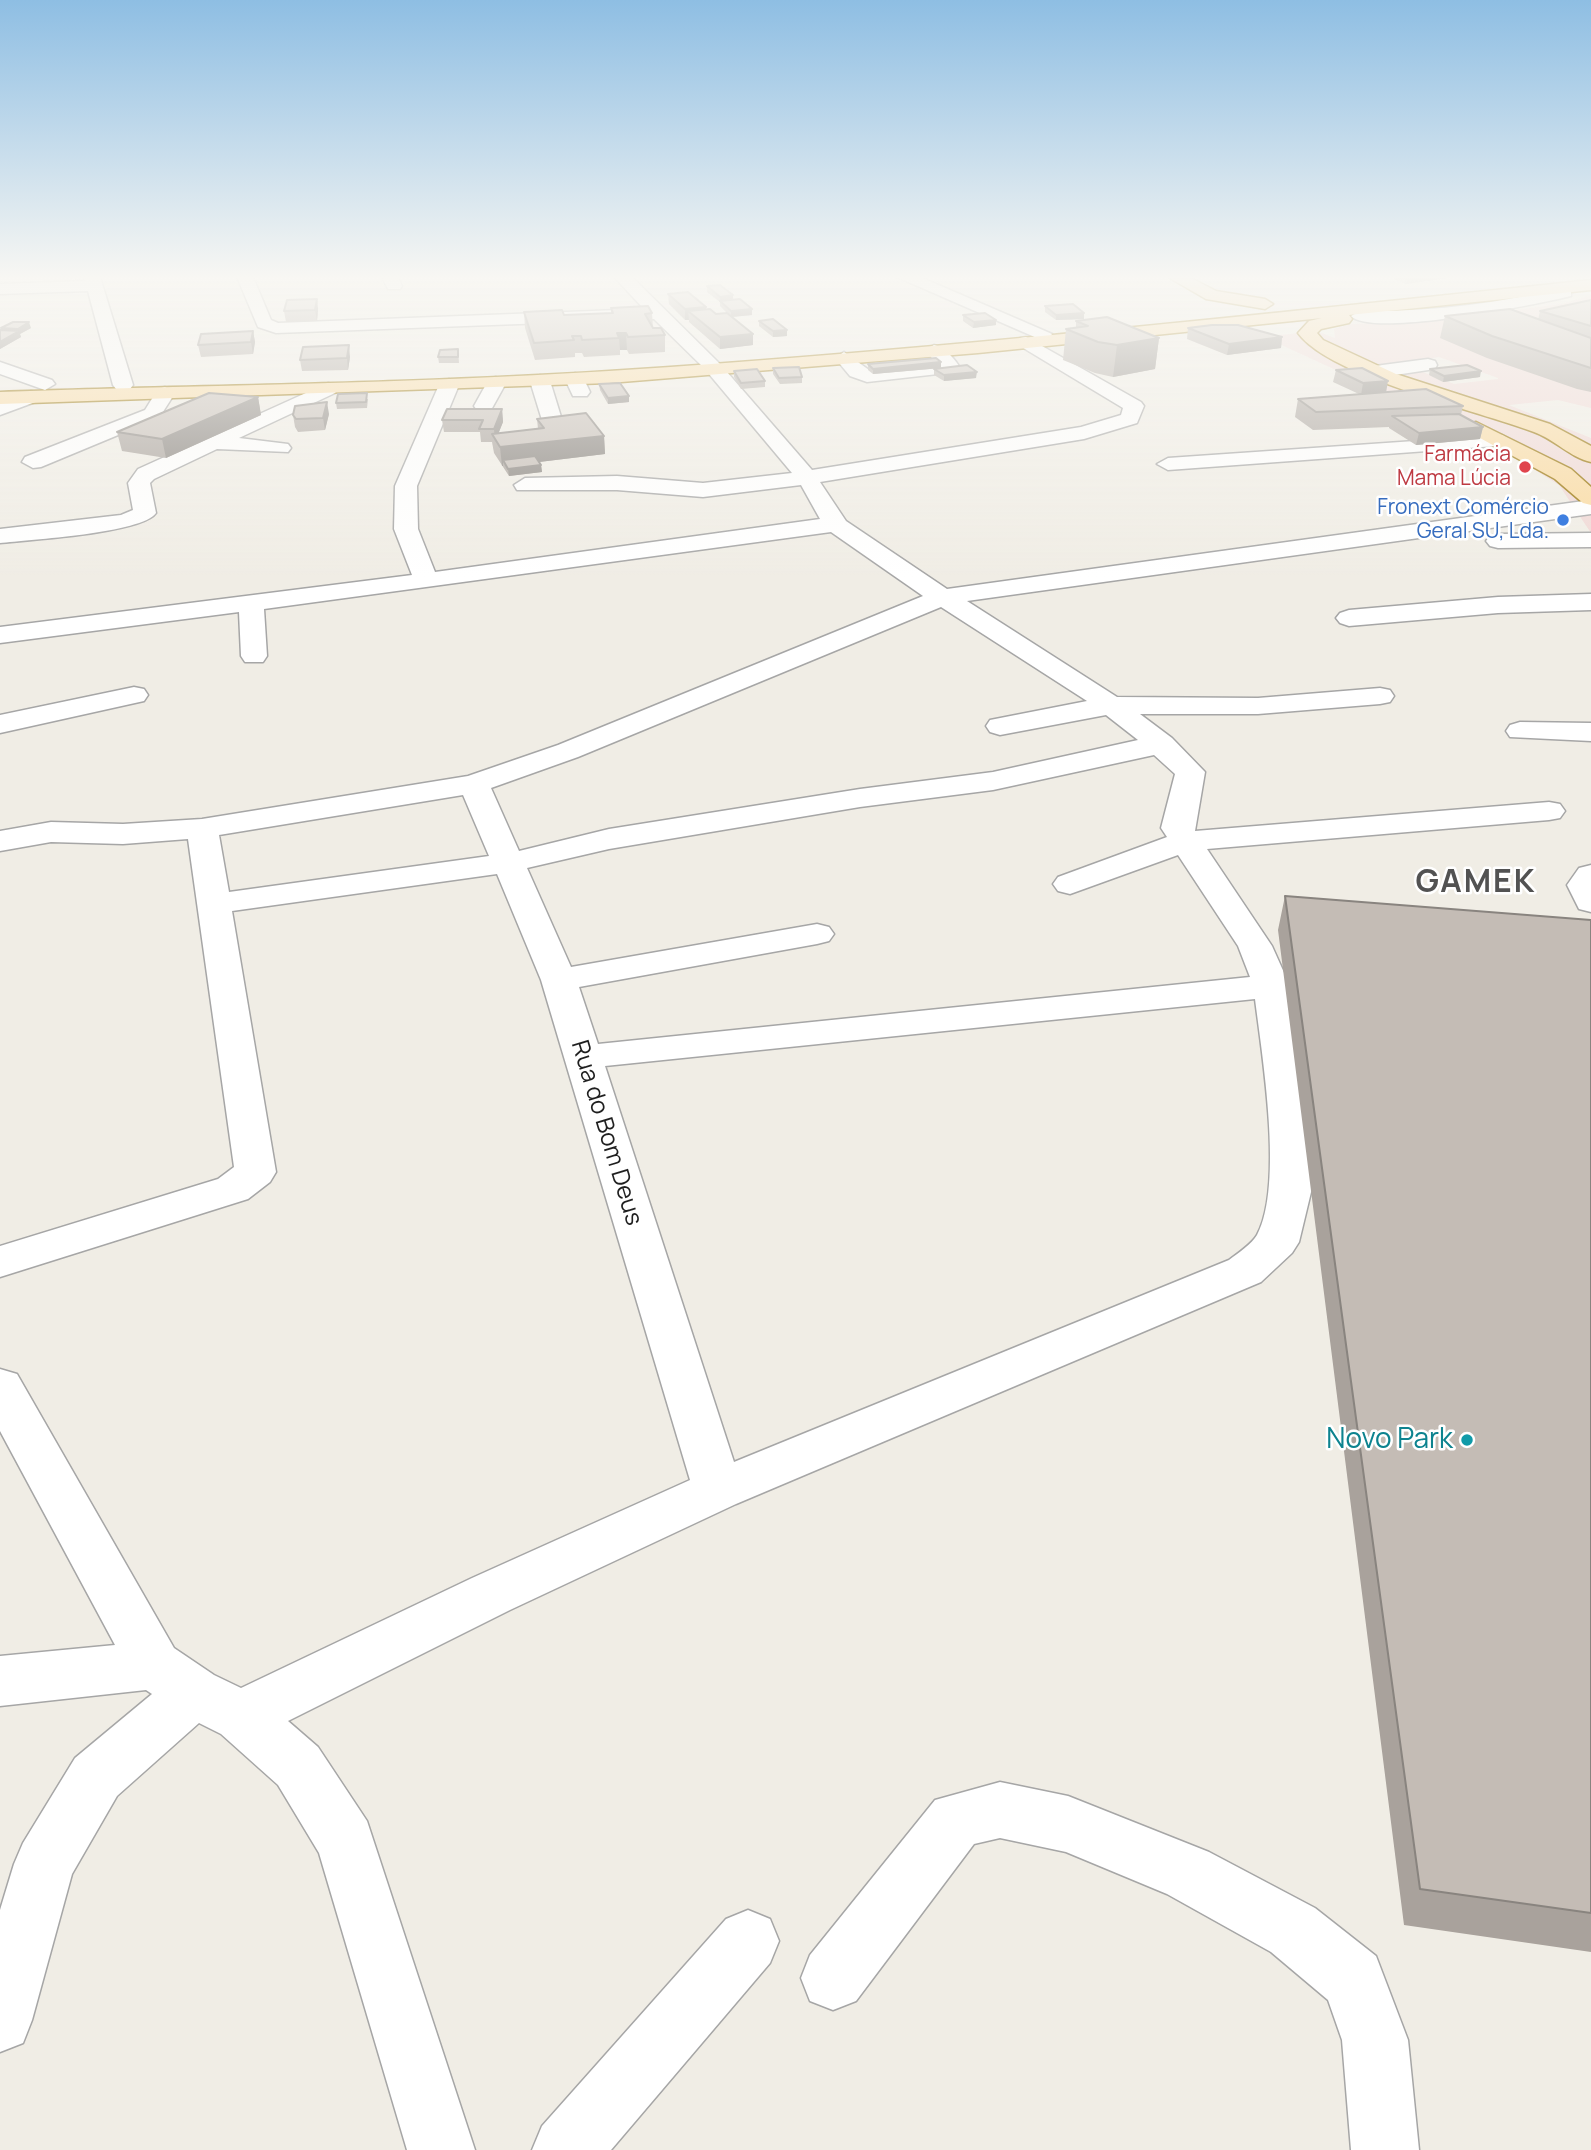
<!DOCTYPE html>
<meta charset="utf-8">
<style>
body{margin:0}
canvas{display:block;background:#f0ede5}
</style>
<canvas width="1591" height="2150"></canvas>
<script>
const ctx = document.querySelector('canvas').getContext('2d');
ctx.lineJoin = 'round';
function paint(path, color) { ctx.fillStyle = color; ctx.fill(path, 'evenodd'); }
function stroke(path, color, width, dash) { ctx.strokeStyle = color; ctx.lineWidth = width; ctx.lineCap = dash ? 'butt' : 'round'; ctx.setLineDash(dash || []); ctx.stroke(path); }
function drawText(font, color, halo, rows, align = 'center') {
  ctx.font = font + ' Manrope,sans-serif'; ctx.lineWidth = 5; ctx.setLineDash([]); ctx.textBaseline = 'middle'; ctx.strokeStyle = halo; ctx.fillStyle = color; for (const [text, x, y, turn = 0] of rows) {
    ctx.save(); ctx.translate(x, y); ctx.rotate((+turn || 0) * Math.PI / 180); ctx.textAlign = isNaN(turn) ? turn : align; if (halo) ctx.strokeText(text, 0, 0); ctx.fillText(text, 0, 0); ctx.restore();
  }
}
const commercial = new Path2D(`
 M1591,295V408L1558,400L1509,405L1591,438V533L1559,485L1482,437L1264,337L1316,331L1335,338L1334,329L1351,324L1428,321L1562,304ZM1439,357L1498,378V379L1454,384L1399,363Z`);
const minor = new Path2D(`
 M84,277H100L133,385L130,389H116L113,385L88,291L0,294V284L85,281Z
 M237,277H253L271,320L278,323L644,309L614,277H632L720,364L812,470L1081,427L1121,415L1123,408L1020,346L1017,342L1020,338L1026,337L1141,402L1144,406L1137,423L1084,439L820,482L846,521L947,589L1591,500V514L967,601L1117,697L1258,698L1380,688L1390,690L1394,696L1390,702L1380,704L1258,714H1140L1172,738L1205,772L1195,831L1549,802L1560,804L1565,811L1560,818L1549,820L1207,849L1272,946L1290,986L1308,1115L1312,1188L1299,1242L1292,1253L1261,1282L736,1504L510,1610L288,1721L318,1747L367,1821L475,2150H407L319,1853L278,1785L221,1734L199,1723L117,1796L72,1874L32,2020L23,2043L0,2052V1910L14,1864L23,1843L75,1758L152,1694L146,1690L0,1706V1656L115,1645L0,1431V1369L17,1374L174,1648L214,1675L241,1688L472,1578L690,1480L541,980L497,874L232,911L276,1172L270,1182L248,1199L0,1277V1246L218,1179L234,1167L188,839L123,844L51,842L0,851V831L51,822L123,824L202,819L468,776L558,745L923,596L831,532L264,609L267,656L263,662H245L241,656L239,612L0,643V627L412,575L394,529L395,486L439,385L449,379L459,385L417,486L418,529L435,572L820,519L801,485L703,497L617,490H517L514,485L525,478L617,476L703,483L792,473L704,368L654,319L276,333L258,327ZM941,607L1087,701L990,720L986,726L990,732L1000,735L1106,715L1138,740L993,772L860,789L609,829L519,851L491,788L578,757ZM1154,755L1175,774L1161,828L1167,837L1058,877L1053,884L1058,891L1070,894L1178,855L1238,946L1250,977L598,1044L579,987L817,944L829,941L834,934L829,927L817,924L571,967L527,868L609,849L860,807L993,790ZM463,795L489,856L229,892L219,835ZM1255,999C1262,1055 1284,1186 1257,1235C1252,1244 1238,1253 1229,1260L734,1462L605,1066Z
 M382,277H398L402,286L400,289H388Z
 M897,277H920L1052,334L1049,338H1037Z
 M1565,287L1571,288V296C1539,304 1371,338 1351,316L1360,311C1430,312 1497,304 1565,287Z
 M934,345C944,347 953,357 959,366L956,372L867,382L850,376L835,358L844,352L869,370L937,364L925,350Z
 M1428,359L1435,361L1437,365L1435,369L1375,378L1366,372L1375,366Z
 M0,362L52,380L55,384L45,390L0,374Z
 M575,373L582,375L590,392L587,396H573L565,379Z
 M540,375L550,381L566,433L563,437L556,439L546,433L530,381Z
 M496,377L506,383L491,410L484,412L477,410L474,406L489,379Z
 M328,383L335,385L338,389L335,393L239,438L288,444L291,448L288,452L217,449L154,479L150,483L156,513C143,533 28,540 0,543V529L121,515L133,510L128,483L138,469Z
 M165,387L175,393L159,418L41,467L33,468L22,462L25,457L145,410L158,389Z
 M31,391L38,393L41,397L38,401L0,415V402Z
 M1502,435L1512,441L1509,445L1168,470L1157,464L1168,458Z
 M1591,533V547L1498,548L1490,546L1486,541L1490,536L1498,534Z
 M1591,594V610L1498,613L1349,626L1340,623L1336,618L1340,613L1349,610L1498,597Z
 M134,687L144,689L148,695L144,701L0,733V715Z
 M1520,722L1591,723V741L1510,737L1506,731L1510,725Z
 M1591,865V912L1579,909L1567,885L1579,868Z
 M1000,1782L1068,1796L1209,1852L1315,1908L1376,1956L1408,2040L1419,2150H1351L1342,2040L1328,2000L1271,1952L1167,1894L1066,1852L1000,1838L974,1844L856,2001L833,2010L810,2001L801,1978L810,1955L935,1800Z
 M748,1910L770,1919L779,1941L770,1963L611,2150H532L542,2126L726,1919Z`);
const major = new Path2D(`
 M1168,277H1189L1216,291L1265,299L1273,304L1265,309L1206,299Z
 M1591,280V290L1349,315L1352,319L1349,323L1321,329L1317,333L1323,340L1396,374L1550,424L1591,446V462C1571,458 1554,439 1534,432C1479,411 1330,377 1298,333L1309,321L1322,318L978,353L609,383L0,404V392C203,385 406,384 609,371C937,350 1264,314 1591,280Z
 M1476,422L1571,469L1591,487V505L1583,503L1555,479L1469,432L1466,428L1469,424Z`);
const wall = new Path2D(`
 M1391,277H1455L1405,284Z
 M707,286L733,295V300L752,315L731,317L753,345L720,349L689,322V320H685L669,304L668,294L716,314L730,316L720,306V302L707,292Z
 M317,299L318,310L317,321L286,322L284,311Z
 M1591,300V392L1577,389L1487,358L1440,338L1445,316L1538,320L1540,311Z
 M1045,306L1084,313V319L1056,320L1045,312Z
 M611,308L652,313L653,328L665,335V352L629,354L627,350H620V355L584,357L582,353H575V357L535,360L525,328L524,312L564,315L611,313Z
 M963,315L996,320V325L973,328L963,321Z
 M759,321L787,330V336L773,337L759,326Z
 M1076,321L1159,338L1155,369L1113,377L1095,373L1063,360L1066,329L1076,328Z
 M1,328H31L20,334L21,337L0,349V330H2Z
 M1188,328L1282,337L1281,348L1227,355L1187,339Z
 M253,331L255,342L253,354L201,357L198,345Z
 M458,349L459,363H439L438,357Z
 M350,357L348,370L302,371L300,360Z
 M941,362V368L873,374L868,370V364Z
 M773,368L802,377V383L780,384L773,374Z
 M934,369L976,378L944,381L934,375Z
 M1430,369L1480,377L1443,382L1429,375Z
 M1336,370L1386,392L1463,406L1461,415L1483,427L1480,439L1416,445L1389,428V427L1313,430L1295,417L1298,399L1359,394L1333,382Z
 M734,371L765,381V387L741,389L734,377Z
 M599,384L629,396V402L608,404L600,390Z
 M258,397L261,415L166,458L122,451L117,432Z
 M368,399L367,408L337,409L336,403Z
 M502,409L503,422L498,434L538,429L537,419L604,436L605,454L539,462L541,465L542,472L509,476L494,453L492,442H481L480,432H444L442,420Z
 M329,414L325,430L298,432L295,427L293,415Z
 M1285,896L1591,920V1952L1404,1925L1278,930Z`);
const shadedWall = new Path2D(`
 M1406,277H1455L1405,284Z
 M733,295V301L720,302V297Z
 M317,299L318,310L317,321L315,310Z
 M706,307V318L688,311L689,320H685V309Z
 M752,309V315L731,317V311Z
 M1084,313V319L1056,320V315Z
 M996,320V325L973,328L974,322Z
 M29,322L31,328L20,334L21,337L0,349V342L18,332V329Z
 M787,330V336L773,337V331Z
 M253,331L255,342L253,354L251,342Z
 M617,333H626L627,350H620L619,338Z
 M753,334V345L720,349V337Z
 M1282,337L1281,348L1227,355L1229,344Z
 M1159,338L1155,369L1113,377L1117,345Z
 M349,345L350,357L348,370L347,358Z
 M941,362V368L873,374V369Z
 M1481,371L1480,377L1443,382L1444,376Z
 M977,372L976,378L944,381V375Z
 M1388,381L1386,393L1361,395L1363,383Z
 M629,396V402L608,404V398Z
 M258,397L261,415L166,458L162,439Z
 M327,402L329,414L325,430L323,418Z
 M502,409L503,422L495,442L494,429Z
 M1483,427L1480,439L1416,445L1419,433Z
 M604,436L605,454L506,466L503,460V466H502L500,447Z
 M541,465L542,472L509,476L508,469Z`);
const building = new Path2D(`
 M720,285L733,295L720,297L707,286Z
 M688,292L706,307L685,309L668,294Z
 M317,299L315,310L284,311L287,300Z
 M740,299L752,309L731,311L720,301Z
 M1591,300V326L1540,311Z
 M1073,304L1084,313L1056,315L1045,306Z
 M648,306L652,313L645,314L653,328H661L665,335L628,337L626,333H617L619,338L582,340L581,336H572L574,340L534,343L524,312L562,310L564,315L613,313L611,308Z
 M710,309L716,314L727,313L753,334L720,337L688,311Z
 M1510,309L1591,338V368L1492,336L1445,316Z
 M985,313L996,320L974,322L963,315Z
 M1107,317L1159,338L1117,345L1098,342L1066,329L1088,326L1076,321Z
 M773,319L787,330L773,331L759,321Z
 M13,322H29L18,329L1,328Z
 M1212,325H1238L1282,337L1229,344L1188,328Z
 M0,330L19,331L0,342Z
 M253,331L251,342L198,345L201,334Z
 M349,345L347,358L300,360L303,347Z
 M458,349V357H438L440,350Z
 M936,358L941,362L873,369L868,364Z
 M967,365L977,372L944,375L934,369Z
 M1467,365L1481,371L1444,376L1430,369Z
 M799,367L802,377L779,378L773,368Z
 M1362,368L1388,381L1363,383L1336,370Z
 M757,369L765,381L741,383L734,371Z
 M620,383L629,396L608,398L599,384Z
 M1426,389L1463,406L1316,412L1298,399Z
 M209,393L258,397L162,439L117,432Z
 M367,393L366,402L336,403L338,394Z
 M327,402L323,418L296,419L293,415L295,406Z
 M447,409H502L494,429H479L483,420H442Z
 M586,413L604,436L500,447L492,434L544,428L537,419Z
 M1459,414L1483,427L1419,433L1392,416Z
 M535,456L541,465L508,469L503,460Z
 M1285,896L1591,920V1913L1420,1889Z`);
const markers = [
 [1525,467,7,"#e0444e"],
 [1563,520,7,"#3f7fe0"],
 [1467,1440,7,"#0f9aa8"]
];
const farHealthnames = [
 ["Farmácia",1511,455],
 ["Mama Lúcia",1511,479]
];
const farShopnames = [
 ["Fronext Comércio",1549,508],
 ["Geral SU, Lda.",1549,532]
];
const streetNames = [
 ["Rua do Bom Deus",606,1133,73]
];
const nearCulturenames = [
 ["Novo Park",1453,1440]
];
const districtNames = [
 ["GAMEK",1476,883]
];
paint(commercial, '#f0d8d5');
stroke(minor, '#a6a6a6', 3);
stroke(major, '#977203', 3);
paint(minor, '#fff');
paint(major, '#fadaa0');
paint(wall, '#a9a29c');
paint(shadedWall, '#89847f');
paint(building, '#c4bcb5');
stroke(building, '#89847f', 2);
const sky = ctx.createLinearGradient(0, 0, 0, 578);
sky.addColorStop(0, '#8ebee3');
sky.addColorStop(0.48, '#f8f7f3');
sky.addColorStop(1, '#f8f7f300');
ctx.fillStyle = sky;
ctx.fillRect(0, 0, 1591, 578);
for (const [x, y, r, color] of markers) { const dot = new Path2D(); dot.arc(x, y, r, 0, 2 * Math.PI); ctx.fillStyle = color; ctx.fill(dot); stroke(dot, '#fff', 2.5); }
drawText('21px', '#be3a42', '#fff', farHealthnames, 'right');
drawText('21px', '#366cbe', '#fff', farShopnames, 'right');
drawText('24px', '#1f1f1f', '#fff', streetNames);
drawText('28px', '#0d838f', '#fff', nearCulturenames, 'right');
ctx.letterSpacing = '2px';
drawText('bold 32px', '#525252', '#fff', districtNames);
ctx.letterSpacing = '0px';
</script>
